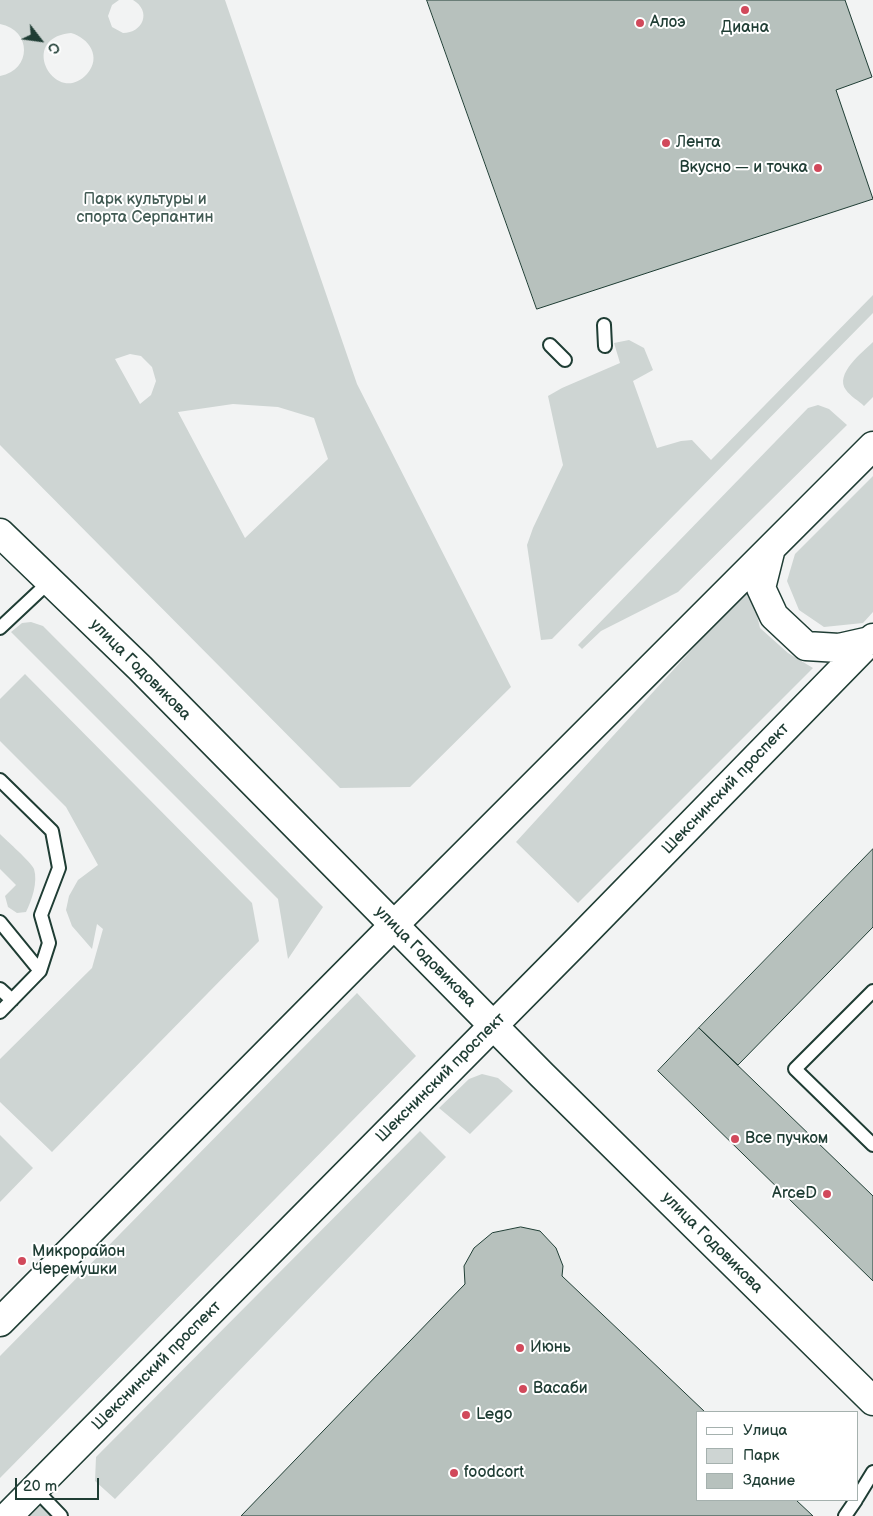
<!DOCTYPE html>
<meta charset="utf-8">
<style>
body{margin:0}
#map{position:relative;width:873px;height:1516px;overflow:hidden;background:#f2f3f3;font-family:"Balsamiq Sans",sans-serif}
canvas{display:block}
.legend{position:absolute;left:696px;top:1411px;width:162px;height:90px;box-sizing:border-box;background:#fff;border:1px solid #a5b1ae;margin:0;padding:6px 9px;list-style:none;font-size:15px;color:#1f3d34}
.legend li{display:flex;align-items:center;gap:10px;height:25px}
.legend b{width:25px;border:1px solid #a5b1ae}
.north{position:absolute;left:15px;top:15px;width:50px;height:50px;-webkit-text-stroke:4px #fff;paint-order:stroke;rotate:120deg;font-size:14px;font-weight:700;line-height:20px;text-align:center;color:#1f3d34}
.north::after{content:'';display:block;margin:auto;width:18px;height:22px;background:#1f3d34;clip-path:polygon(50% 0,100% 100%,50% 72%,0 100%)}
.scale{position:absolute;left:15px;top:1478px;width:84px;height:22px;box-sizing:border-box;border:2px solid #1f3d34;border-top:0;padding-left:6px;font-size:15px;line-height:18px;white-space:nowrap;color:#1f3d34;-webkit-text-stroke:4px #fff;paint-order:stroke}
</style>
<div id="map">
<canvas width="873" height="1516"></canvas>
<ul class="legend">
<li><b style="height:6px;background:#fff"></b>Улица</li>
<li><b style="height:14px;background:#ced5d3"></b>Парк</li>
<li><b style="height:14px;background:#b7c1bd"></b>Здание</li>
</ul>
<div class="north">С</div>
<div class="scale">20 m</div>
</div>
<script>
const ctx = document.querySelector('canvas').getContext('2d');
ctx.lineJoin = 'round';
function paint(path, color) { ctx.fillStyle = color; ctx.fill(path, 'evenodd'); }
function stroke(path, color, width, dash) { ctx.strokeStyle = color; ctx.lineWidth = width; ctx.lineCap = dash ? 'butt' : 'round'; ctx.setLineDash(dash || []); ctx.stroke(path); }
function drawText(font, color, halo, rows, align = 'center') {
  ctx.font = font + ' "Balsamiq Sans",sans-serif'; ctx.lineWidth = 4; ctx.setLineDash([]); ctx.textBaseline = 'middle'; ctx.strokeStyle = halo; ctx.fillStyle = color; for (const [text, x, y, turn = 0] of rows) {
    ctx.save(); ctx.translate(x, y); ctx.rotate((+turn || 0) * Math.PI / 180); ctx.textAlign = isNaN(turn) ? turn : align; if (halo) ctx.strokeText(text, 0, 0); ctx.fillText(text, 0, 0); ctx.restore();
  }
}
const green = new Path2D(`
 M0,0H119L112,5L108,16L112,27L123,33C143,33 152,11 133,0H225L357,384L511,687L410,787L340,788L0,445V76C32,70 32,30 0,24ZM71,33C89,38 102,57 87,74C56,108 16,38 71,33ZM130,354L141,356L152,367L156,381L151,395L140,404L115,359ZM233,404L278,407L314,418L328,459L245,538L178,412Z
 M873,295V313L552,639L541,640L527,545L533,528L563,465L548,396L562,388L620,363L614,343L629,340L644,348L653,370L633,381L657,448L681,441L692,440L711,460Z
 M873,342V397L864,406C859,401 850,396 846,390C834,374 863,352 873,342Z
 M818,405L829,409L847,425L678,592L601,631L582,649L578,645L808,408Z
 M873,476V612L863,623L824,627L799,610L787,581L795,554Z
 M750,586L760,628L788,653L813,668L578,903L516,842Z
 M31,622L43,626L323,907L288,959L278,899L11,632L22,623Z
 M25,674L252,903L259,941L52,1152L0,1102V1059L92,968L103,929L97,924L92,949L72,926L66,910L69,896L78,880L98,865L66,807L0,741V699Z
 M0,834C7,841 31,862 34,869C38,882 32,900 26,912L17,913L8,907L5,896L16,885L0,869Z
 M357,993L416,1056L0,1478V1356Z
 M482,1074L498,1078L513,1091L470,1134L439,1108L469,1079Z
 M420,1131L446,1157L115,1499L95,1481L96,1457Z
 M0,1135L33,1168L0,1202Z
 M39,1499L55,1516H22Z`);
const building = new Path2D(`
 M427,0H845L872,77L836,90L873,199L537,309Z
 M873,849V927L738,1065L699,1028Z
 M699,1028L873,1196V1281L658,1071Z
 M521,1227L540,1231L556,1248L563,1266L562,1276L705,1412H697V1500H796L813,1516H241L465,1284L464,1266L474,1248L492,1233Z`);
const service = new Path2D(`
 M604,325L605,346
 M550,345L565,360
 M0,628L49,582
 M0,780L52,831L59,868L41,915L49,943L40,971L0,1012
 M0,922L40,971
 M0,989L12,1000
 M873,991L795,1069L873,1145
 M35,1489L61,1516
 M857,1498L873,1472
 M845,1516L856,1500`);
const tertiary = new Path2D(`
 M0,533L140,668L542,1075L873,1401`);
const primary = new Path2D(`
 M771,548L761,588L774,616L806,646L839,648L870,641
 M0,1322L394,925L873,446
 M8,1516L575,943L873,638`);
const markers = [
 [745,10,5,"#d1495b"],
 [640,23,5,"#d1495b"],
 [666,143,5,"#d1495b"],
 [818,168,5,"#d1495b"],
 [735,1139,5,"#d1495b"],
 [827,1194,5,"#d1495b"],
 [22,1261,5,"#d1495b"],
 [520,1348,5,"#d1495b"],
 [523,1389,5,"#d1495b"],
 [466,1415,5,"#d1495b"],
 [454,1473,5,"#d1495b"]
];
const poiNames = [
 ["Алоэ",650,23],
 ["Диана",745,28,"center"],
 ["Лента",676,143],
 ["Вкусно — и точка",808,168,"right"],
 ["Все пучком",745,1139],
 ["ArceD",817,1194,"right"],
 ["Микрорайон",32,1252],
 ["Черемушки",32,1270],
 ["Июнь",530,1348],
 ["Васаби",533,1389],
 ["Lego",476,1415],
 ["foodcort",464,1473]
];
const parkNames = [
 ["Парк культуры и",145,200],
 ["спорта Серпантин",145,218]
];
const streetNames = [
 ["улица Годовикова",140,670,45],
 ["Шекснинский проспект",726,789,-46],
 ["улица Годовикова",425,957,45],
 ["Шекснинский проспект",441,1078,-45],
 ["улица Годовикова",712,1243,45],
 ["Шекснинский проспект",157,1366,-45]
];
paint(green, '#ced5d3');
paint(building, '#b7c1bd');
stroke(building, '#1f3d34', 1);
stroke(service, '#1f3d34', 16);
stroke(tertiary, '#1f3d34', 31);
stroke(primary, '#1f3d34', 31);
stroke(service, '#fff', 12);
stroke(tertiary, '#fff', 28);
stroke(primary, '#fff', 28);
for (const [x, y, r, color] of markers) { const dot = new Path2D(); dot.arc(x, y, r, 0, 2 * Math.PI); ctx.fillStyle = color; ctx.fill(dot); stroke(dot, '#fff', 2); }
drawText('16px', '#1f3d34', '#fff', poiNames, 'left');
drawText('16px', '#425b54', '#fff', parkNames);
drawText('16px', '#1f3d34', '#fff', streetNames);
</script>
